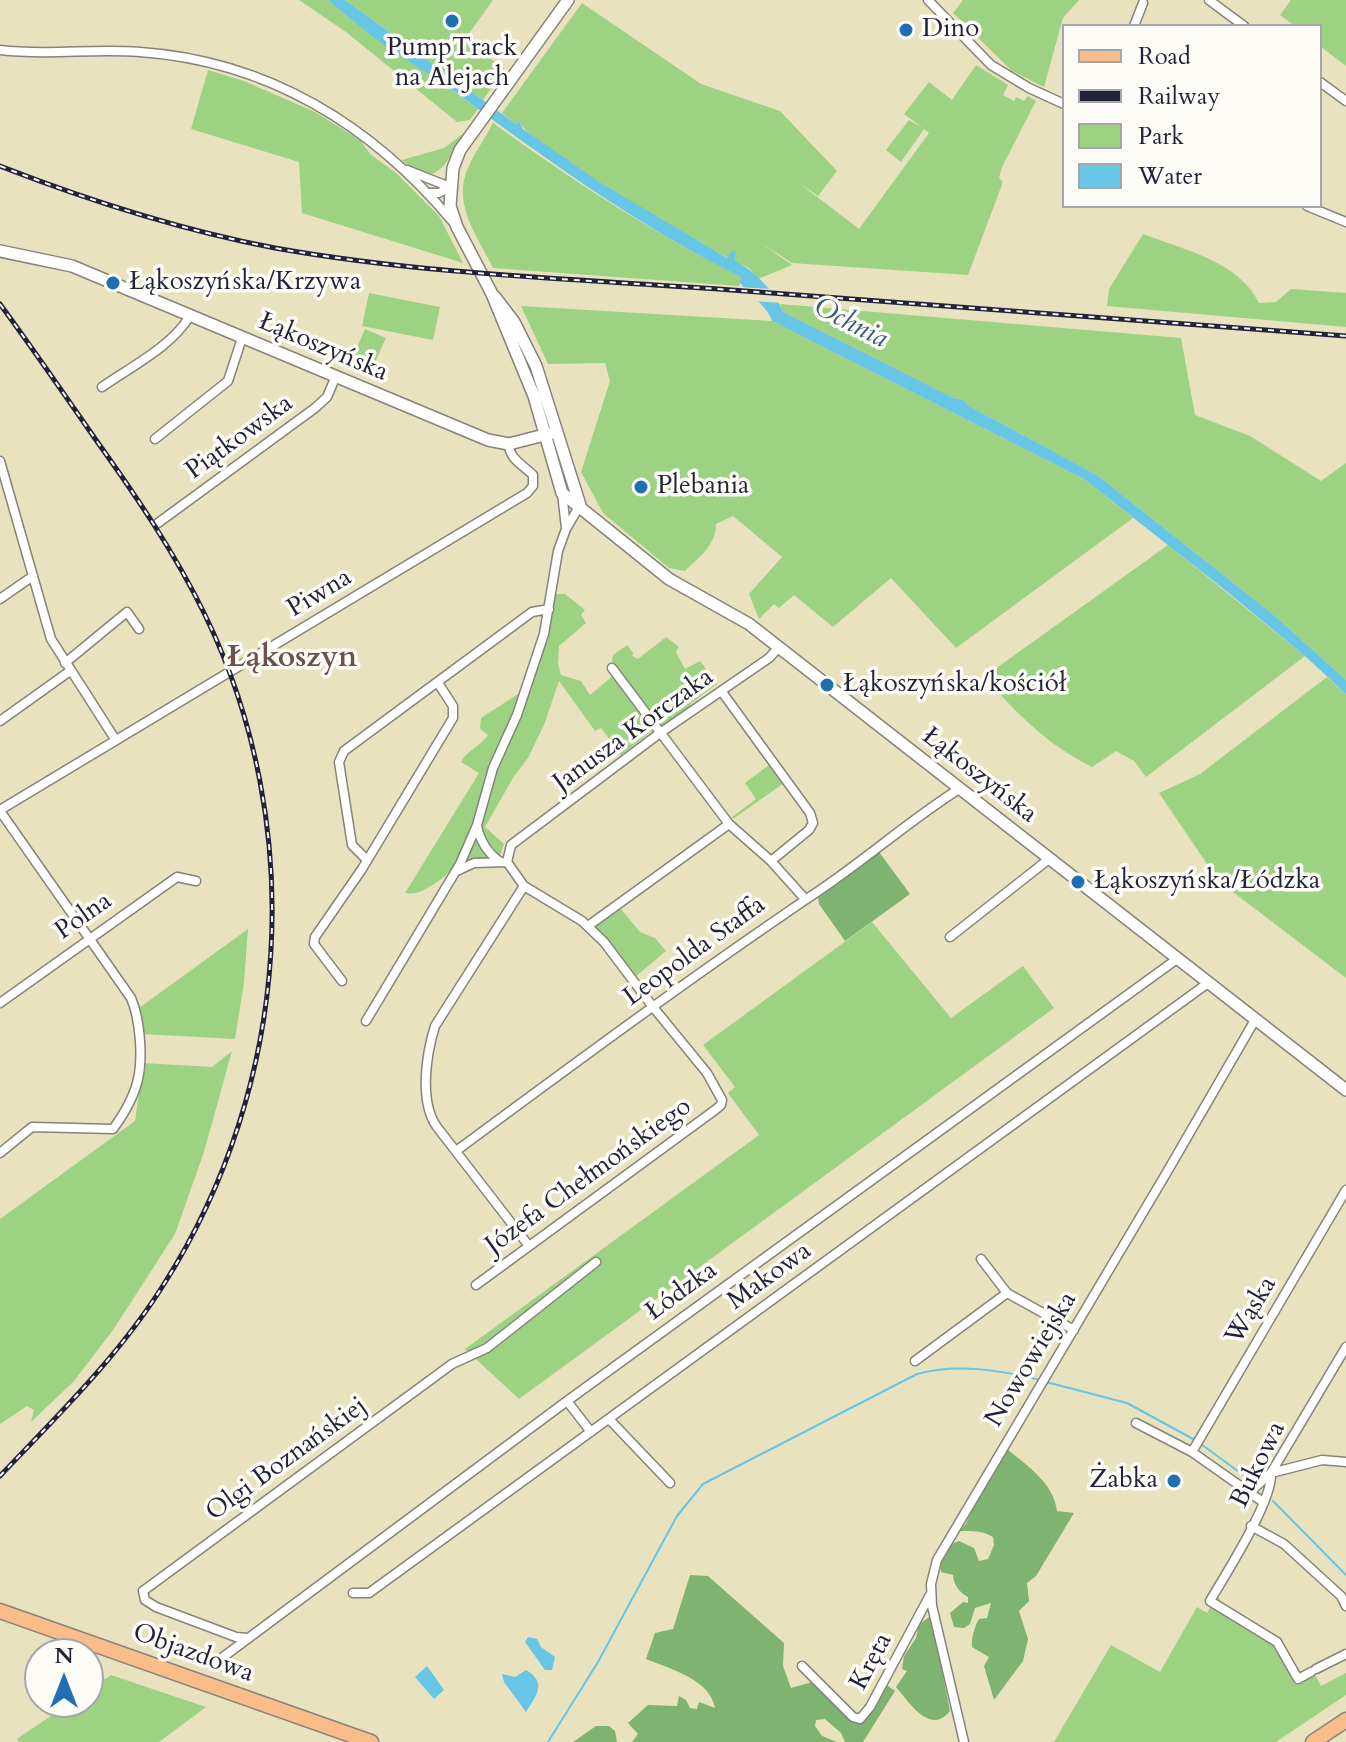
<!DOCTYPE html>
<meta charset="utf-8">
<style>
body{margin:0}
#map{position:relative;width:1346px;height:1742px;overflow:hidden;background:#e9e2bf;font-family:Cardo,serif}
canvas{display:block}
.legend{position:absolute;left:1062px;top:24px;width:260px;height:184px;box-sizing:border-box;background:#fdfcf7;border:2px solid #a5a5ac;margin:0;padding:10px 14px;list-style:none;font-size:24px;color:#22223b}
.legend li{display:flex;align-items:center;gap:16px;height:40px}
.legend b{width:40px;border:2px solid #a5a5ac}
.north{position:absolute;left:24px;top:1638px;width:80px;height:80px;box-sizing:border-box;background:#fdfcf7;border:2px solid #a5a5ac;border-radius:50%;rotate:0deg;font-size:22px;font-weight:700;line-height:32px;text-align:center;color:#22223b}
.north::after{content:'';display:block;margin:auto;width:28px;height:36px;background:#1f6fb2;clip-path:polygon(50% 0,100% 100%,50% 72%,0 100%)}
</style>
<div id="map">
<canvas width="1346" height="1742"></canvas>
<ul class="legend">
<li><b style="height:10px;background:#f8bd88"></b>Road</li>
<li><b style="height:10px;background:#22223b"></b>Railway</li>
<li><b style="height:22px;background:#9dd282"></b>Park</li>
<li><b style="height:22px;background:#67c5e6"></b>Water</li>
</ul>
<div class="north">N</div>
</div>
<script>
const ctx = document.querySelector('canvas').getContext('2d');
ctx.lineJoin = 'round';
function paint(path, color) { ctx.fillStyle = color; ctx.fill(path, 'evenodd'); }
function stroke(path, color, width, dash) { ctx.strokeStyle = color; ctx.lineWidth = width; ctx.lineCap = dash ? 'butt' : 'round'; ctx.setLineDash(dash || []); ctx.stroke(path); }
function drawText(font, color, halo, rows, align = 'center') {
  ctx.font = font + ' Cardo,serif'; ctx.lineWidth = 7; ctx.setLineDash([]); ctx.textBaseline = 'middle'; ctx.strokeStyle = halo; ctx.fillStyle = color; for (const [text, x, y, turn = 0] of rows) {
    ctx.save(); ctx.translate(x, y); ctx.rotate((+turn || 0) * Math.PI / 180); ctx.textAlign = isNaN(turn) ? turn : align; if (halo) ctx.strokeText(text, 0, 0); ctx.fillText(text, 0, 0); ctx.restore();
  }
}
const green = new Path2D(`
 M299,0H328L390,49L397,51L478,109L470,120L457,122L346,32Z
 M345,0H493L468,35L467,42L505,69L483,100Z
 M963,0H1079L1063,18L1044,87L1012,71L953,13Z
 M1291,0H1346V66L1320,46V26H1295L1280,15Z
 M582,3L701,84L780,111L837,171L818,196L799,183L859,229L929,133L924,129L901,162L886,150L909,120L923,128L904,114L929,82L952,100L976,65L1008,85L1003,95L1014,101L1016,97L1024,101L1028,96L1036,101L1002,167L999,178L1003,182L968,275L792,263L761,243L792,265L758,279L749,268L733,260L732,250L728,258C691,237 532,150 519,121L516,124L502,113Z
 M208,70L244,81L315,112L360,140L370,154L396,173L439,216L463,263L302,213L299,162L191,129Z
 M493,123C572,180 654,234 742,277L739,286L493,268C479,239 454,207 466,173C472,156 485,139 493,123Z
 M464,133C446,162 437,193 402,160L444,148Z
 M1143,234C1182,249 1240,262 1259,303L1276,302L1291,289L1346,293V327L1107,306L1109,289Z
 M369,293L440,307L433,340L362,326Z
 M780,304L1181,338L1195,415L1250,436L1321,481L1346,463V680L1275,616L1097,475L967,405L964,400L954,398L783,312Z
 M521,306L772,321L1084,479L1133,518L956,648L891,578L833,627L794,595L779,608L774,604L759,619L749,594L782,557L733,516L716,524C716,546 699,557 685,571L669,568L603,513L581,472L610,381L605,363L548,364Z
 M365,329L386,338L371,371L351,362Z
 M1168,545L1305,656L1146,777L1134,761L1116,751L1092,767C1046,744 1018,714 984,677Z
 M553,594H565L585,610L581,615L586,623L559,646L558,664L561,675L581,681L590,695L614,675L653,730L621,755L601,728L595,731L559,681L544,725L528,758L513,778L485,827L504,844L499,858L460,866L488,787L518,717Z
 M666,637L679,647L676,652L685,669L700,661L717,684L690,704L692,707L663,727L657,724L612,663L613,655L627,645L633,653L632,656L638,659Z
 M1327,677L1346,694V978L1225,886L1207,864L1159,793L1200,774Z
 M518,694C520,716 500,743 492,764C474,805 476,859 434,884C424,890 417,895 405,893L479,773L461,762C468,749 480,747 488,735L480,729L481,718Z
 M769,765L784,783L733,819L732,817L756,799L745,783Z
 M620,908L640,932L655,938L666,951L634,978L593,926Z
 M872,922L951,1018L1023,966L1054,1008L519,1399L465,1349L759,1135L728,1093L735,1087L703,1045Z
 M248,929L244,983L235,1039L142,1034L139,1008Z
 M232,1051L204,1152L175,1234L113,1330L74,1381L31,1422L34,1410L27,1406L0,1424V1219L135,1121L143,1063L212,1067Z
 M1218,1594L1220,1602L1281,1638L1299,1672L1312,1669L1321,1686L1346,1673V1695L1276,1742H1054L1111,1645L1160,1672L1197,1607L1207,1613Z
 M111,1675L206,1707L159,1742H19L17,1739L71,1702H88V1691Z`);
const forest = new Path2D(`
 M879,852L910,894L845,941L819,904L818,898Z
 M1008,1450C1028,1466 1054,1484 1057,1511L1074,1513L1036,1576L1027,1583L1029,1601L1019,1611L1028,1639L1023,1661L994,1700L984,1666L989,1657L972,1647C971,1639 975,1625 979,1619L987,1618L991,1603L975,1608L970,1624L964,1628L954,1627L950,1613L963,1602L968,1603V1597C960,1593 953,1584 953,1575L941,1572L940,1564L949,1545L959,1541L974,1548L979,1561L988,1559L994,1545L993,1537C981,1530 972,1531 959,1531L966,1524L973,1506Z
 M690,1575L708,1576L784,1643L783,1666L791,1688L812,1682L858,1724L865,1722L887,1685L895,1691L863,1742H845L841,1733L825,1719L816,1720L815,1726L822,1736L837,1742H632L638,1734L628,1723L648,1705L677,1706L679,1696L686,1700L690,1708L697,1709L699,1702L715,1708C710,1679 670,1669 646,1659L655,1633L673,1629Z
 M931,1616L950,1711C930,1736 909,1702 896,1687L907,1671L902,1669L904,1656L916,1638L919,1624Z
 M596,1726H609L615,1731L617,1742H573Z`);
const water = new Path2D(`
 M328,0H345L516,124L519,121L523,129L599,182L727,258L732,250L736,253L734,260C752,269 776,292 783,312L954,398L964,400L967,405L1097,475L1275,616L1346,680V694L1305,656L1225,590L1084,479L772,321C768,307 750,295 740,283L741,277C638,226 547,160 455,92C434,77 411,63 390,49C369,35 348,16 328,0Z
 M528,1637L537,1639L541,1647L555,1657L552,1670H545L525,1642Z
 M427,1666L444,1690L434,1699L415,1677Z
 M526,1670C547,1682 537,1695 526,1712L504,1682L502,1674L515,1677Z`);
const pier = new Path2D(`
 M738,287L772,289L784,303L750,301Z`);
const stream = new Path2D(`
 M1046,1382L1127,1403L1195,1440
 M1201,1444L1254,1483
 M1273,1501L1346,1575
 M548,1742L598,1662L677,1516L703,1484L917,1374C956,1363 1000,1370 1040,1380`);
const minor = new Path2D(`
 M928,0L991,65L1029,88L1064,104
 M1209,0L1244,26
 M1134,26L1143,3
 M0,50C47,56 93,48 140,52C268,61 372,125 453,222
 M1320,82L1346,101
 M407,170L450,187
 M427,193H439L450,187
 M1307,206L1346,222
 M102,387C132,366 171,347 190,316
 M155,439L228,381L242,338
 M0,461L51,639L115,739
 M562,493L566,528
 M158,523L315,408L327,397L336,376
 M0,599L33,576
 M65,663L127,612L139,629
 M612,668L729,824L771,861L805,899
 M722,692L810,813L813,823L809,830L771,861
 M0,721L70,671
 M0,810L527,493L533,486V475C523,465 509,459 509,444
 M0,811L131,998C140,1019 143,1056 138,1079C134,1097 124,1114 113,1129L32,1127L0,1153
 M477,826C480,841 487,852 499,861
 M367,860L352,845L339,762L344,751L532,612L549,609
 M457,871L474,863L507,862
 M524,886L435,1026C426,1055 419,1102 437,1127L529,1246
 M588,926L729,824
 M950,937L1049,859
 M342,981L314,944L315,937L362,869L453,718V706L438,683
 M0,1003L177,877L196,881
 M366,1021L460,864L477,825L493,768L517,715L544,634L558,551L566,529L580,505
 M456,1151C575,1063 694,975 817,892C865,860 910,820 959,789
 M981,1259L1007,1293L1074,1330
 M476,1285L715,1110L721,1105L722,1100L707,1073L653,1007L604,942L582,921L524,886L507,862L511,845L660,733L769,658L779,647
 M915,1361L1007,1293
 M567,1401L591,1432
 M609,1419L670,1483
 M1136,1423L1192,1452L1263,1502
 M1192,1452L1346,1190
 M1250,1492L1271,1473L1322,1460L1346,1462
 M1251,1526L1284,1544L1341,1596L1346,1606
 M353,1593H369L1208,983
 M247,1638L236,1637L156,1607L145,1600L143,1591L452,1364L487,1348L596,1262
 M215,1663L567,1401L1177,959
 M802,1666L853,1717L860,1719L870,1707L930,1595
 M1316,1669L1346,1654
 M1311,1672L1298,1679L1277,1642L1210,1601C1225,1575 1273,1501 1271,1473L1346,1347
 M964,1742L932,1606L931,1584L937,1560L1167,1172L1255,1020`);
const tertiary = new Path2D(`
 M568,0L460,150L453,168L450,206L457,227L492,294L534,396L562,493L669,579L749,624L1346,1090
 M0,251L72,266L488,440L509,444L556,432
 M495,297L514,322L536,366L580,505`);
const primary = new Path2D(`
 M0,1611L371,1742
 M1313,1742L1346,1720`);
const rail = new Path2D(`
 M0,166C90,201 181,230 275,248C421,274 571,279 718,289C927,305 1137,320 1346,336
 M0,304C33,349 64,394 96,440C136,496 175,553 205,615C308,827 291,1085 164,1284C119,1356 58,1415 0,1476`);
const markers = [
 [452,21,8,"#1f6fb2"],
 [906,30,8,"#1f6fb2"],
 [113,283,8,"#1f6fb2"],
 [641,487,8,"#1f6fb2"],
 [827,685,8,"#1f6fb2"],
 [1078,882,8,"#1f6fb2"],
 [1174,1481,8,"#1f6fb2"]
];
const poiNames = [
 ["Dino",922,30],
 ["PumpTrack",452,49,"center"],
 ["na Alejach",452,79,"center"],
 ["Łąkoszyńska/Krzywa",129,283],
 ["Plebania",657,487],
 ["Łąkoszyńska/kościół",843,685],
 ["Łąkoszyńska/Łódzka",1094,882],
 ["Żabka",1158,1481,"right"]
];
const streetNames = [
 ["Łąkoszyńska",323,348,23],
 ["Piątkowska",240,438,-36],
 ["Piwna",320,594,-31],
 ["Janusza Korczaka",634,731,-36],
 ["Łąkoszyńska",979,776,38],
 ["Polna",84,917,-35],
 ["Leopolda Staffa",695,952,-36],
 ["Józefa Chełmońskiego",589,1177,-36],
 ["Makowa",770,1277,-36],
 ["Łódzka",682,1292,-36],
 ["Wąska",1252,1311,-59],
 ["Nowowiejska",1032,1360,-59],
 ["Olgi Boznańskiej",287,1460,-36],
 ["Bukowa",1259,1465,-64],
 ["Objazdowa",193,1654,20],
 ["Kręta",872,1662,-62]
];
const waterNames = [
 ["Ochnia",850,324,27]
];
const quarterNames = [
 ["Łąkoszyn",292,659]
];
paint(green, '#9dd282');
paint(forest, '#7eb470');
paint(water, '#67c5e6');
paint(pier, '#e9e2bf');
stroke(stream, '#67c5e6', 2);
stroke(minor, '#86827d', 11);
stroke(tertiary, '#86827d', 14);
stroke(primary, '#86827d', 17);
stroke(minor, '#fff', 8);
stroke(tertiary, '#fff', 11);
stroke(primary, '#f8bd88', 14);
stroke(rail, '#22223b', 5);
stroke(rail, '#fdfcf7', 2, [6]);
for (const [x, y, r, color] of markers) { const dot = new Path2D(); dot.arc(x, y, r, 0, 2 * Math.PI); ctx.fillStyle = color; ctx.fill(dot); stroke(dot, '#fdfcf7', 3); }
drawText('26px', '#22223b', '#fdfcf7', poiNames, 'left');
drawText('26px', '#22223b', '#fdfcf7', streetNames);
drawText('italic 28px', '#3a5b77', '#fdfcf7', waterNames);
drawText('bold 30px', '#6c5151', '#fdfcf7', quarterNames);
</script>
